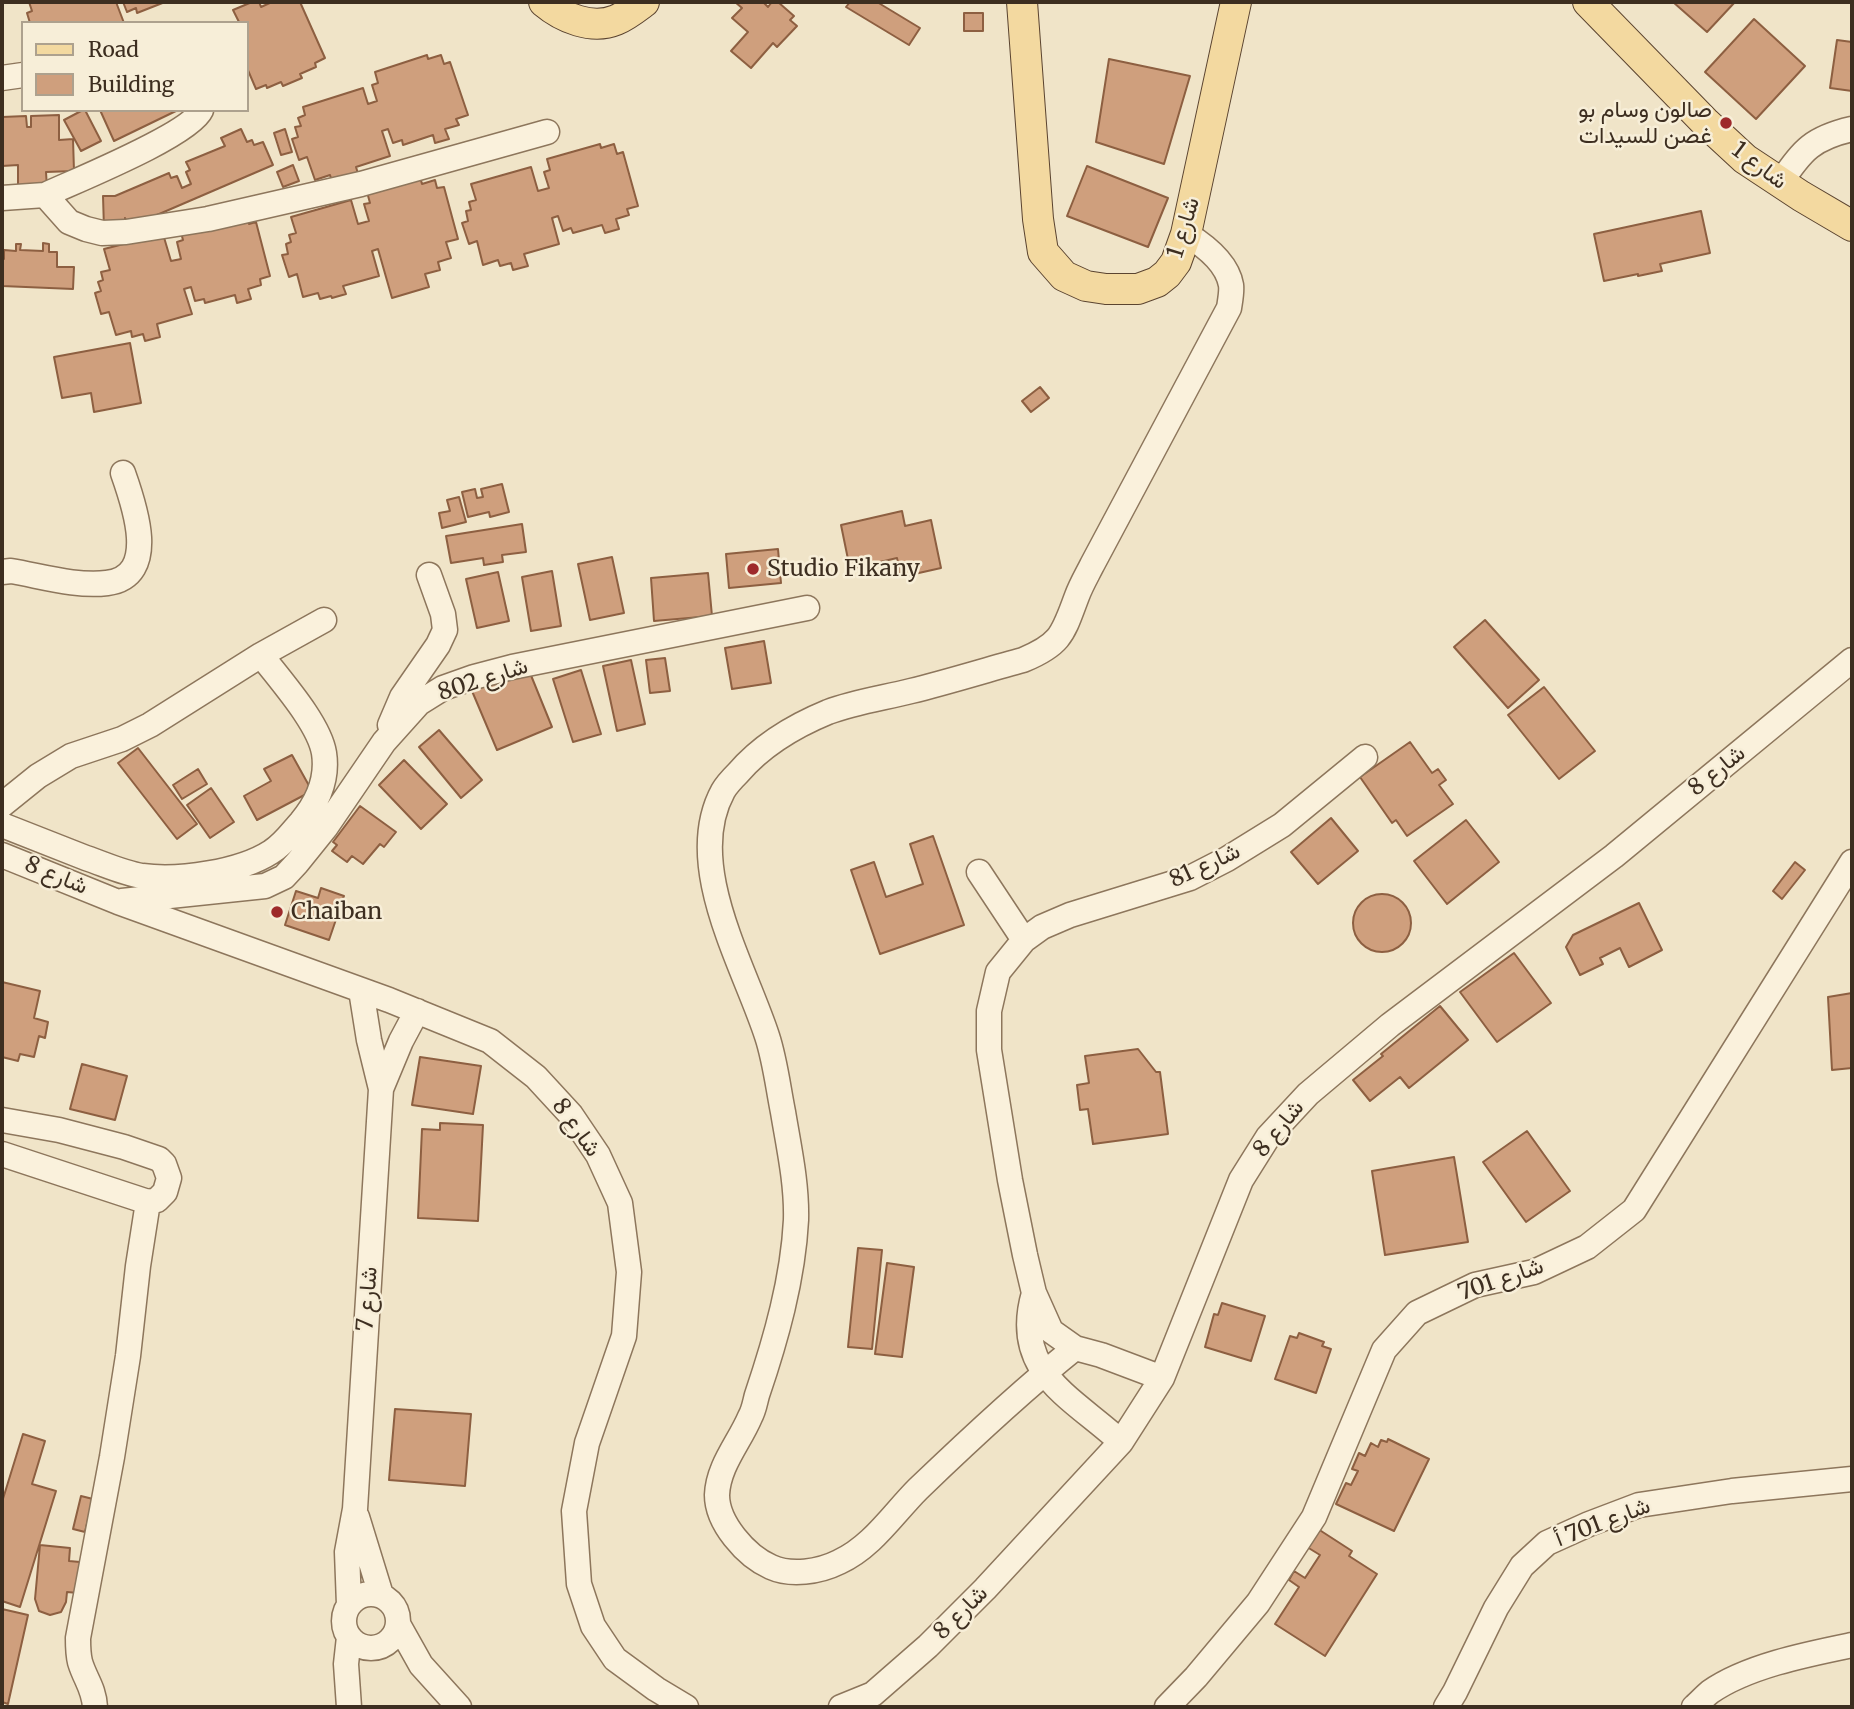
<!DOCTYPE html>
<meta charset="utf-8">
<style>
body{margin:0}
#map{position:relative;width:1854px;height:1709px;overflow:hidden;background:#f0e4c8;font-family:Merriweather,serif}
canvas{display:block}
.frame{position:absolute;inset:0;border:4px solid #3d2e20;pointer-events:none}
.legend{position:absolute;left:21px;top:21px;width:228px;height:91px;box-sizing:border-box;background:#f7eed8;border:2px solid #ada18e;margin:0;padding:9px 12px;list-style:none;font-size:21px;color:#3d2e20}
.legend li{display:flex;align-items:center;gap:14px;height:35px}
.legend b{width:35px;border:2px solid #ada18e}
</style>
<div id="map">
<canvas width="1854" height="1709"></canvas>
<div class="frame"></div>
<ul class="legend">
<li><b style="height:9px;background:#f3d9a0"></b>Road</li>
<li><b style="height:19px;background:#cf9f7d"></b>Building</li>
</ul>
</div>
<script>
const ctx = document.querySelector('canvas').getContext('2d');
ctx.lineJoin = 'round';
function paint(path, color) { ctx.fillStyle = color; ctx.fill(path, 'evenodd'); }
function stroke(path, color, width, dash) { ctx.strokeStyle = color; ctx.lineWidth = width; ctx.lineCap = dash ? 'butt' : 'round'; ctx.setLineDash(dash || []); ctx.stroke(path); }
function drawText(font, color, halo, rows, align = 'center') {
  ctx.font = font + ' Merriweather,Vazirmatn,serif'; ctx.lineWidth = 5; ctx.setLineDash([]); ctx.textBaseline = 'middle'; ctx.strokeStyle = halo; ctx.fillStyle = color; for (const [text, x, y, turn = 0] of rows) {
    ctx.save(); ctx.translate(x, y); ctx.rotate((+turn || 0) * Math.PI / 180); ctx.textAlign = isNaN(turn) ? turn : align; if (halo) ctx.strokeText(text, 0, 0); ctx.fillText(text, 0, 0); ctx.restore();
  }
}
const building = new Path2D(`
 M29,2H116L124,23H30L27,13L32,11Z
 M123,2H165L137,13L136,8L127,12Z
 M252,2H259L261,7L272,2H300L325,58L315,63L316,67L300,74L302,78L283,86L281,82L267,88L266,85L256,89L247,68V23H237L239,22L233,10Z
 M735,2H763L768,7L772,2H778L794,16L790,20L797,26L777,47L773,43L751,68L731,51L748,32L732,18L742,8Z
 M850,2H877L920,28L909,45L846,7Z
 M1673,2H1735L1707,32Z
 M964,13H983V31H964Z
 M1754,19L1805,66L1756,119L1705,72Z
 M1837,40L1852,42V91L1830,88Z
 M427,55L428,59L441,55L444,64L450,62L468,115L456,119L459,125L445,129L449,139L435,143L433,135L403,145L402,140L393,143L388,129L382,131L390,156L356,167L360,180L332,181L330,175L315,180L307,157L299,160L292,139L298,137L295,127L301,126L298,118L305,115L303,107L363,88L368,104L377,101L372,85L378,83L375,72Z
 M1109,59L1190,76L1164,164L1096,142Z
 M83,110H85L101,141L81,151L64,120Z
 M100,110H178L114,141Z
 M59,115V140L73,139L74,171L46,172L47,188L18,189V165L2,166V117L26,116L27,127H31V116Z
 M241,129L247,142L252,140L254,145L263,142L273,165L129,227L125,218V229H104L103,196H115L169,173L171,178L177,176L182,188L191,184L186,172L190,170L186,162L225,146L221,138Z
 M285,129L292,152L281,155L274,133Z
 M600,144L601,148L614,144L617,154L623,152L638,206L627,209L629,215L616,219L619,229L605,233L602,225L573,233L571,228L563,231L558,216L552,218L559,244L524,254L528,266L513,270L511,263L500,266L498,260L483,265L477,241L469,244L462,223L468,221L466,211L471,210L469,202L476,200L471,184L531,167L538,191L549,188L544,172L550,170L547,159Z
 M293,165L299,181L283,187L277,172Z
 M1087,166L1168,198L1148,247L1067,216Z
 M420,177L422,184L435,180L437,188L444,187L458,239L446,242L451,258L438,262L440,270L425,274L429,287L392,298L378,249L372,251L379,276L343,286L346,294L332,298L331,296L320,299L318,293L303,297L297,274L289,277L282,255L288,254L286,244L291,242L289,235L296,233L291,217L351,200L358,224L369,221L364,204L370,203L367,192Z
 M1701,211L1710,253L1660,264L1662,271L1638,276V274L1604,281L1594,234Z
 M247,215L249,224L256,222L270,276L260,279L261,285L248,289L251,299L237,303L235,295L205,303L204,299L195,301L191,287L184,289L192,314L157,324L160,337L145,341L143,334L132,337L131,331L116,335L109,312L101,314L95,293L101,291L98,282L103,280L101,272L110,270L104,249L163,234L171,261L181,259L177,242L183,240L180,229Z
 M43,243L49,244V252H57V267H74L73,289L2,286V259H4V250L16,251V244H21L20,250L43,251Z
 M130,343L141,403L94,412L91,393L62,398L54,357Z
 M1040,387L1049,398L1031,412L1022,401Z
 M502,484L509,512L490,517L489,512L468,517L462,492L475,489L477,498L483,497L481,489Z
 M459,497L466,522L442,528L439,513L450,511L447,500Z
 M902,511L905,526L931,520L941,568L901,577L897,558L850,569L841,525Z
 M522,524L526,552L502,555L503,562L484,565L483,558L451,563L446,536Z
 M778,549L781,583L729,588L726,554Z
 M612,557L624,613L590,620L578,564Z
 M552,571L561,626L531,631L522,577Z
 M498,572L509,621L477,628L466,579Z
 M708,573L712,616L654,621L651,578Z
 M1485,620L1539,680L1508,708L1454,647Z
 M764,641L771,683L732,689L725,648Z
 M665,658L670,691L650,693L646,660Z
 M631,660L645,724L617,731L603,666Z
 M528,668L552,727L497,750L472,691Z
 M581,670L601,734L573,742L553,679Z
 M1544,687L1595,751L1559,779L1508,715Z
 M439,730L482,780L461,798L419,747Z
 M1410,742L1432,773L1438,769L1446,780L1439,785L1453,804L1407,836L1396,820L1392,823L1360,777Z
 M138,748L197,824L177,839L118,763Z
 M292,755L312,791L257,820L244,796L271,781L264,769Z
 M404,760L447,804L421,829L379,785Z
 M198,769L207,784L182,799L173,785Z
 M211,788L234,822L210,838L187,805Z
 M360,806L396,832L384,847L380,844L363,864L352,856L347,862L332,851L337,845L333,842Z
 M1331,818L1358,851L1318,884L1291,852Z
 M1466,820L1499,862L1447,904L1414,861Z
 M933,836L964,925L880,954L851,870L874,862L886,897L923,884L910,844Z
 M1795,862L1805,870L1782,899L1773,891Z
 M321,888L344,896L329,940L285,925L296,891L318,898Z
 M1353 923a29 29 0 1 1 58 0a29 29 0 1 1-58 0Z
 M1639,903L1662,950L1629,967L1620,948L1600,958L1603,964L1580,975L1566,947L1573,935Z
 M1514,953L1551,1003L1497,1042L1460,992Z
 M2,982L40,991L34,1018L48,1022L45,1038L39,1036L34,1057L20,1054L18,1061L2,1057Z
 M1852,993V1068L1832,1070L1828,997Z
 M1440,1006L1468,1040L1409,1088L1400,1077L1370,1101L1353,1080L1383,1056L1381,1054Z
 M1138,1049L1156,1072H1160L1168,1134L1093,1144L1088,1109L1080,1110L1077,1085L1089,1083L1085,1056Z
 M420,1057L481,1066L473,1114L412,1105Z
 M82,1064L127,1076L115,1120L70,1109Z
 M440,1123L483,1125L478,1221L418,1218L422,1129L440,1130Z
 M1527,1131L1570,1191L1526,1222L1483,1162Z
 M1454,1157L1468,1242L1385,1255L1372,1171Z
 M858,1248L882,1250L872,1349L848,1347Z
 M887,1263L914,1267L902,1357L875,1354Z
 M1222,1303L1265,1316L1251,1361L1205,1347L1214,1314L1218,1315Z
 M1299,1333L1324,1342L1322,1346L1331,1349L1316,1393L1275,1379L1290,1336L1297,1338Z
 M395,1409L471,1414L465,1486L389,1480Z
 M23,1434L45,1441L32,1484L56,1491L20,1607L2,1601V1502Z
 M1388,1439L1429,1459L1394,1531L1336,1504L1346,1483L1351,1485L1358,1471L1352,1469L1359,1453L1365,1456L1371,1443L1378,1447L1381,1440L1387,1442Z
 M81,1496L93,1499L85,1532L73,1529Z
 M1318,1529L1352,1551L1349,1556L1377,1574L1325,1656L1275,1624L1299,1587L1289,1580L1294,1571L1305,1578L1320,1555L1307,1547Z
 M40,1545L70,1548L69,1561L80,1562L78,1593L67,1592L66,1602L61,1612L50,1615L39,1611L35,1599Z
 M2,1609L28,1615L8,1704L2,1702Z`);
const minor = new Path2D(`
 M2,78L23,75
 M201,110C190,135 75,181 45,195L69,222L86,229L102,233L126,232L208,219L361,184L547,132
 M1781,182C1802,150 1813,138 1852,129
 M2,198L45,195
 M2,572L11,571C41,576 77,587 107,583C160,577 134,504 123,473
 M390,725L402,697L438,645L445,630L443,614L429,575
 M2,805L38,776L71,756L122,739L150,725L261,655L324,620
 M2,825C30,836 58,847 86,858C104,864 123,873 142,876C179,881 240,872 271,852C283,845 292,832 301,822C317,803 328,779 324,753C319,723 280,680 261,655
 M2,855L118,902L389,1000L490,1041L536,1077L571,1115L598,1155L620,1203L629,1272L624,1336L587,1443L574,1511L579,1584L593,1626L615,1659L656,1689L686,1707
 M979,872L1024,940
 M122,901L265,886L284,877L297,863L326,827L384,742L419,703L443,688L474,677L512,667L807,608
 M381,1089L401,1041L417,1011
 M2,1120L59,1130L124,1147L159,1159L164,1164L169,1178L165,1192L157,1200L148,1202L2,1154
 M1034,1293C1011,1372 1072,1397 1121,1442
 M1075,1348C1020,1392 969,1440 918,1489C893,1514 872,1547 839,1562C819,1572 791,1576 771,1567C746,1556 717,1523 717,1495C718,1466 739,1443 750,1417C754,1410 755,1402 757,1395C776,1339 793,1279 796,1220C797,1184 789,1148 783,1112C778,1087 775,1060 767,1036C744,965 683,864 723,791C727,784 733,778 738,773C762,745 794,726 828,712C854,702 883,698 911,691C948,682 986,670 1023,660C1062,644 1063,633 1077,596C1081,585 1087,575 1092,565L1229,308C1230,301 1232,292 1231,285C1227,262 1204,245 1186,234
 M1162,1378L1101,1355L1075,1348L1051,1331L1034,1293L1025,1255L1010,1180L989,1050V1011L998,972L1024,940L1042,927L1070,915L1190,878L1227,859L1282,825L1365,757
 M357,1517L381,1595
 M344 1621a27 27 0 1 1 54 0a27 27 0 1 1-54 0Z
 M349,1605L347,1552L355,1509L381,1089L369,1040L361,990
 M398,1624L421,1665L459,1707
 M349,1637L346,1664L349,1707
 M95,1707C94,1688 85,1679 80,1662C78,1654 78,1646 78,1638L112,1457L128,1356L138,1266L148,1202
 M841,1707L873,1694L928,1646L985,1589L1121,1442L1162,1378L1241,1180L1268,1137L1308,1094L1390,1025L1614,856L1852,660
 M1167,1707L1196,1677L1258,1603L1314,1517L1384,1350L1417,1313L1475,1285L1534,1272L1587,1247L1634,1210L1852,862
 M1446,1707L1455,1692L1496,1608L1522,1566L1547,1543L1589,1524L1639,1505L1732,1491L1852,1479
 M1694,1707C1700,1702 1705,1696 1710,1692C1747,1666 1808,1654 1852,1645`);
const major = new Path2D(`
 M544,2C563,18 592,30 616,20C626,16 636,8 644,2
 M1022,2L1038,219L1043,252L1064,276L1086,286L1106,289H1138L1157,282L1167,274L1176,262L1186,234L1236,2
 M1588,2L1705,122L1745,159L1801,196L1852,226`);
const markers = [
 [1726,123,7,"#9e2a2b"],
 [753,569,7,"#9e2a2b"],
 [277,912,7,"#9e2a2b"]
];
const poiNames = [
 ["صالون وسام بو",1712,110,"right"],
 ["غصن للسيدات",1712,136,"right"],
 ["Studio Fikany",767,569],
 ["Chaiban",291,912]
];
const streetNames = [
 ["شارع 1",1759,166,37],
 ["شارع 1",1184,228,-73],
 ["شارع 802",483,680,-18],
 ["شارع 8",1717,771,-39],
 ["شارع 81",1205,866,-25],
 ["شارع 8",56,876,22],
 ["شارع 8",576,1128,54],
 ["شارع 8",1279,1129,-51],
 ["شارع 701",1501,1280,-19],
 ["شارع 7",368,1299,-86],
 ["شارع 701 أ",1603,1523,-21],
 ["شارع 8",961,1613,-45]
];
paint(building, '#cf9f7d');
stroke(building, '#8d5f41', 2);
stroke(minor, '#8d765c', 27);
stroke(major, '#5b4430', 32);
stroke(minor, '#faf1dc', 24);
stroke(major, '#f3d9a0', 30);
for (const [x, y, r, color] of markers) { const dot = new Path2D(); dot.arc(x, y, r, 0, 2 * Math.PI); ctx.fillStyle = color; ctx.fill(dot); stroke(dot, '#f7eed8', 2.5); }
drawText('23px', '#3d2e20', '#f7eed8', poiNames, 'left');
drawText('23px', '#3d2e20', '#f7eed8', streetNames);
</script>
